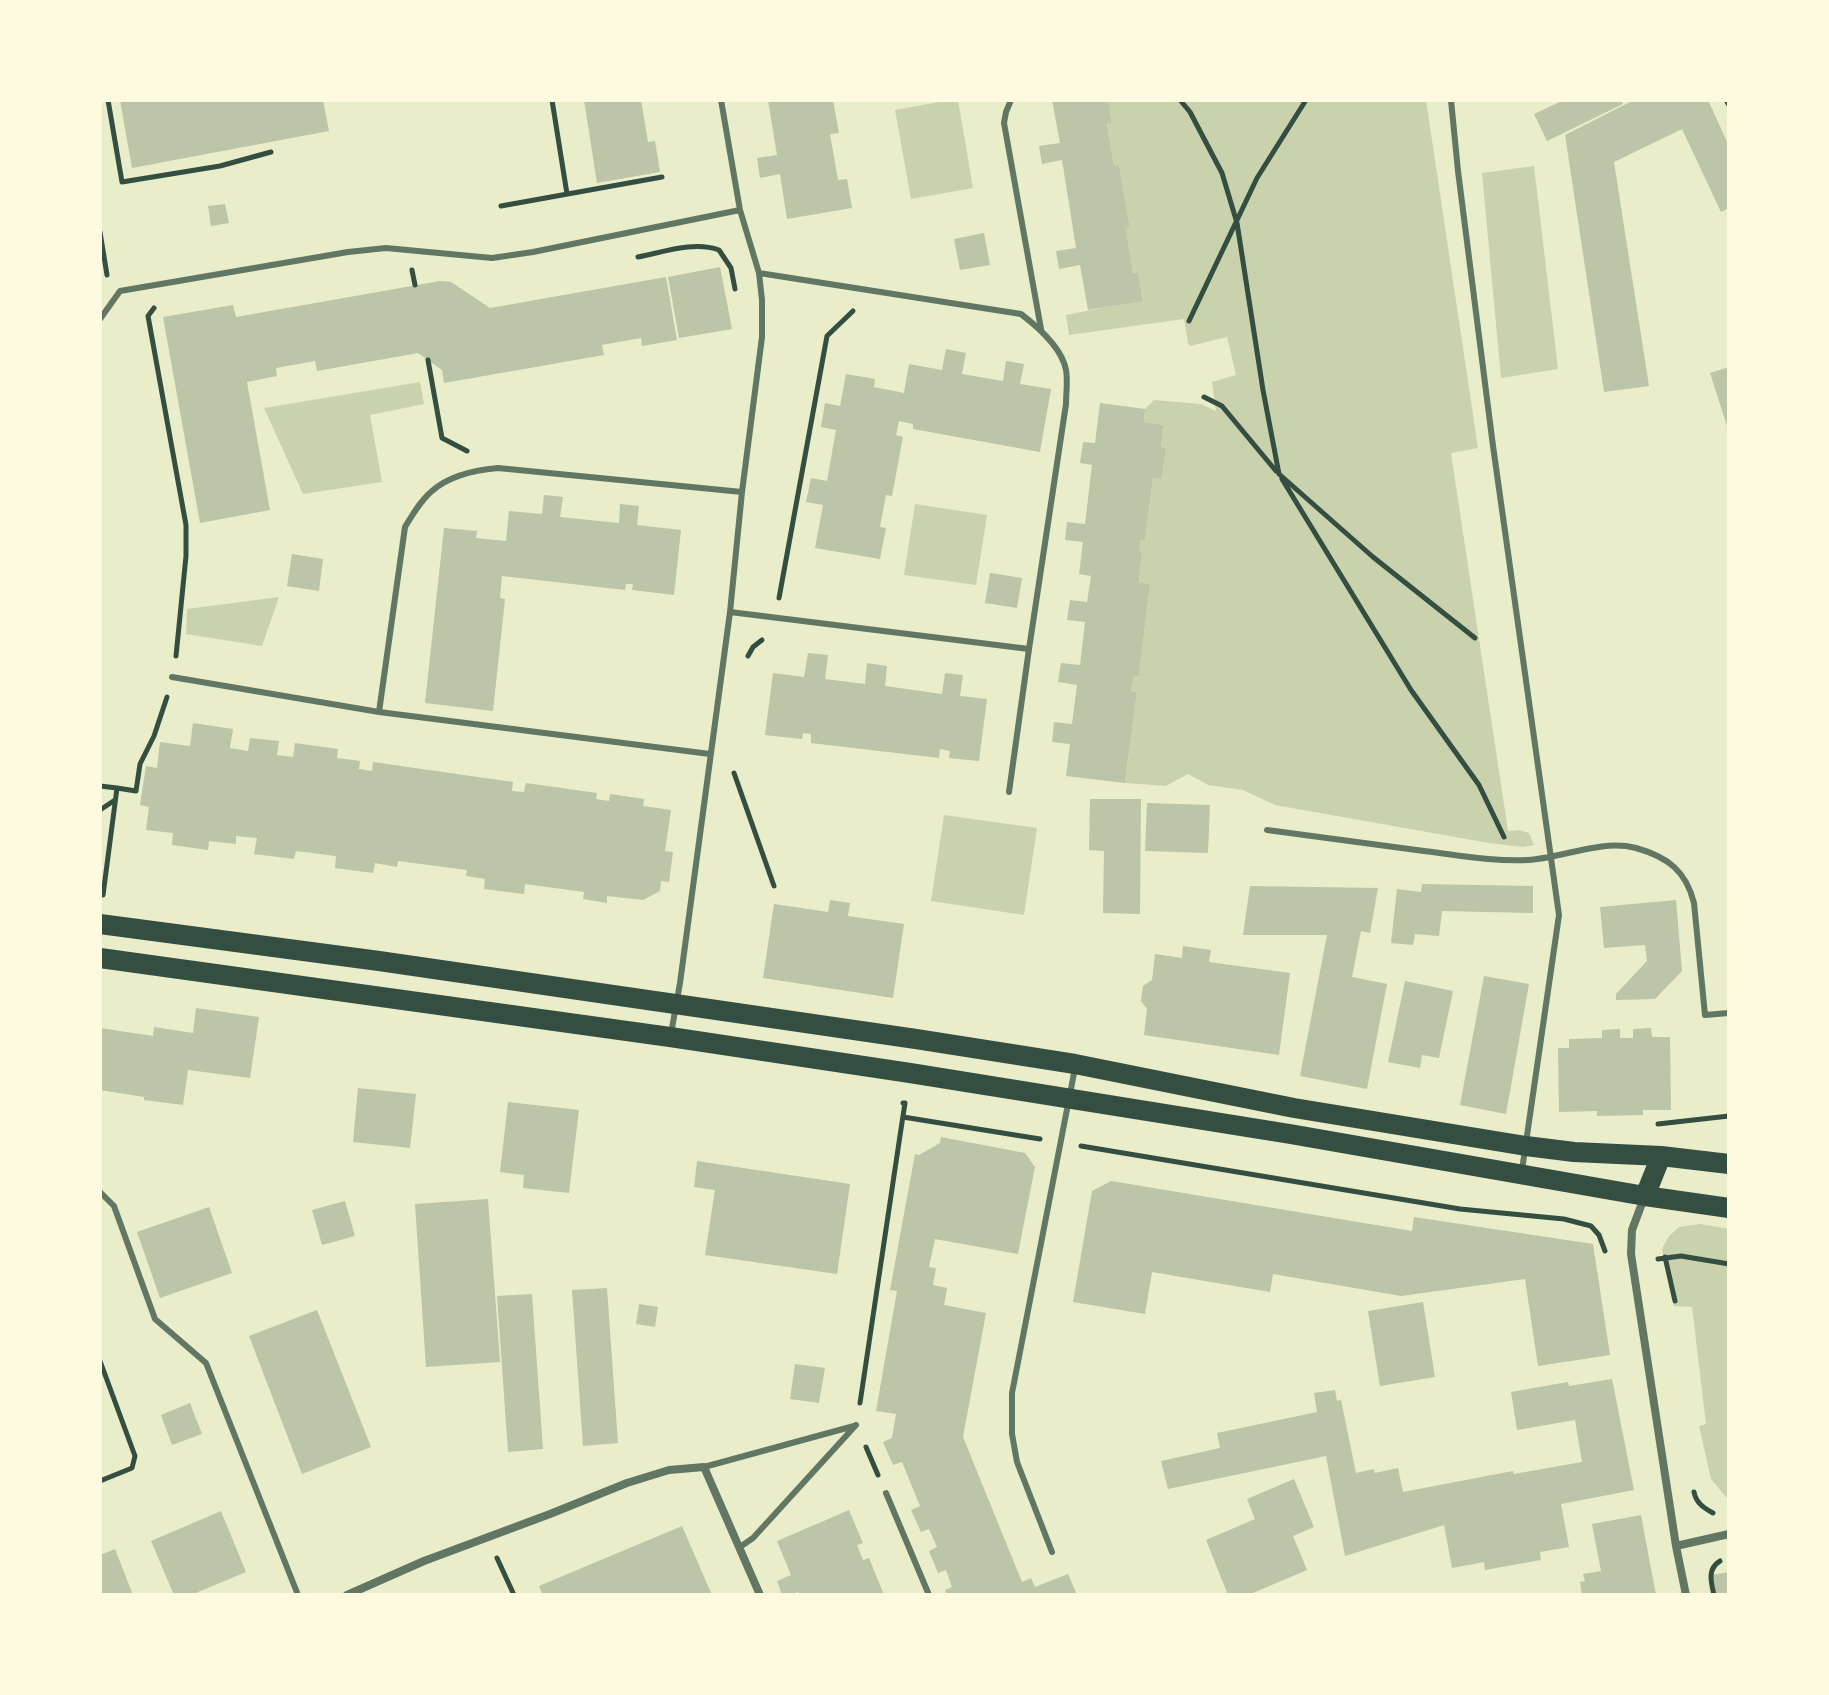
<!DOCTYPE html>
<style>
body{margin:0}
#map{position:relative;width:1829px;height:1695px;overflow:hidden;background:#e9edc9;font-family:Cabin,sans-serif}
canvas{display:block}
.frame{position:absolute;inset:0;border:102px solid #fefae0;pointer-events:none}
</style>
<div id="map">
<canvas width="1829" height="1695"></canvas>
<div class="frame"></div>
</div>
<script>
const ctx = document.querySelector('canvas').getContext('2d');
ctx.lineJoin = 'round';
function paint(path, color) { ctx.fillStyle = color; ctx.fill(path, 'evenodd'); }
function stroke(path, color, width, dash) { ctx.strokeStyle = color; ctx.lineWidth = width; ctx.lineCap = dash ? 'butt' : 'round'; ctx.setLineDash(dash || []); ctx.stroke(path); }
const green = new Path2D(`
 M950,100H958L973,188L911,199L895,110Z
 M1108,100H1426L1478,448L1451,453L1508,831L1519,830L1529,833L1534,845L1523,847L1489,843L1275,805L1243,790L1208,785L1188,774L1166,786L1125,783L1137,692L1131,691L1134,676H1139L1150,584L1139,582L1142,552L1139,551L1141,540H1145L1153,478L1162,479L1166,448L1161,447L1164,425L1144,422L1145,409L1154,400L1201,404L1216,411L1212,382L1236,375L1227,337L1190,346L1188,343L1184,319L1069,335L1066,315L1143,300L1138,272L1133,273L1126,229L1130,228L1119,166H1114L1107,124L1112,123Z
 M1534,166L1558,369L1501,378L1482,173Z
 M420,382L424,404L370,415L382,482L303,494L264,408Z
 M915,504L987,515L976,585L904,575Z
 M279,597L262,646L186,634L187,609Z
 M944,815L1037,828L1024,915L931,901Z
 M1700,1224L1729,1229V1498L1726,1497L1711,1479L1699,1426L1706,1424L1692,1307L1674,1306L1662,1249L1669,1236L1679,1227Z`);
const building = new Path2D(`
 M120,100H323L329,131L132,168Z
 M584,100H641L648,142L655,141L660,172L597,183Z
 M768,100H833L839,133L830,134L838,180L847,179L852,208L787,219L780,174L760,178L757,158L777,155Z
 M1052,100H1108L1112,123L1107,124L1114,166L1119,165L1130,228L1126,229L1133,273L1138,272L1143,301L1088,310L1080,265L1059,269L1056,251L1076,248L1062,160L1042,164L1039,146L1060,143Z
 M1564,100H1621L1623,104L1547,141L1534,114Z
 M1634,100H1708L1729,146V208L1721,212L1682,129L1614,162L1649,386L1604,392L1565,135Z
 M225,204L229,223L211,226L208,206Z
 M984,233L990,265L960,270L954,239Z
 M720,267L732,329L679,338L668,277Z
 M666,277L677,340L642,346L641,338L602,345L604,355L444,383L442,370L418,353L317,371L315,361L276,368L277,376L247,382L270,510L200,523L163,317L233,305L236,317L440,281L451,282L490,308Z
 M946,349L966,353L962,374L1003,381L1006,361L1024,364L1020,384L1051,389L1040,452L913,429V424L899,421L896,435L903,437L892,496L886,495L880,527L886,528L880,559L815,548L823,505L806,502L811,478L827,481L836,430L821,427L825,403L840,406L846,374L875,379L874,387L904,393L909,364L942,370Z
 M1729,367V429H1728L1710,373Z
 M1100,403L1145,409L1144,422L1164,425L1161,447L1166,448L1162,479L1153,478L1145,540H1141L1139,551L1142,552L1139,582L1150,584L1139,676H1134L1131,691L1137,692L1125,783L1066,776L1070,744L1052,742L1054,722L1072,724L1077,685L1058,682L1061,663L1080,665L1085,622L1067,620L1070,600L1087,602L1091,576L1079,574L1083,542L1065,540L1067,522L1085,524L1092,465L1080,463L1083,442L1095,443Z
 M544,495L563,497L560,517L619,523L620,504L639,506L637,525L681,530L674,595L632,590L633,584H626L625,590L502,576L500,598L505,599L493,711L425,703L444,528L477,531L476,538L506,541L509,511L542,514Z
 M292,554L323,559L319,591L287,586Z
 M990,573L1022,578L1017,608L985,603Z
 M808,653L828,655L825,679L865,684L867,663L887,666L885,686L942,694L945,673L963,675L960,696L987,699L979,761L949,758L950,751L940,749L939,758L811,743V734L803,733L802,739L765,735L773,673L804,677Z
 M193,723L233,729L230,748L248,751L250,738L279,741L277,755L293,757L295,743L338,749L337,758L360,761L359,769L372,771L373,762L513,782L512,791L524,792L526,783L597,793L596,799L609,801L610,794L644,799L643,806L671,810L665,851L673,852L669,882L661,881L660,891L643,900L607,896V903L583,899L584,892L525,884L524,894L484,889L485,879L466,876L467,870L398,861L397,867L375,863L373,873L335,868L336,856L296,851L294,859L254,854L257,838L236,836V844L209,841L208,850L172,845L173,833L146,830L149,807L140,805L146,766L157,768L160,742L190,746Z
 M1090,799H1141L1140,914L1103,913L1104,851L1089,850Z
 M1147,803L1210,805L1208,853L1145,851Z
 M1422,884L1533,886V913L1442,911L1439,936L1415,934L1413,945L1391,943L1397,889L1421,892Z
 M1250,886L1378,888L1370,933L1361,931L1352,977L1387,984L1367,1089L1300,1076L1327,935H1243Z
 M830,900L850,903L848,916L904,924L893,998L763,978L774,904L828,912Z
 M1676,900L1682,971L1655,999L1616,1000V994L1647,961L1645,945L1604,948L1600,907Z
 M1183,946L1211,950L1209,962L1290,973L1279,1055L1144,1035L1147,1009L1141,1001L1143,986L1152,980L1155,954L1182,958Z
 M1484,976L1529,984L1506,1114L1460,1105Z
 M1405,981L1453,991L1439,1058L1422,1055L1420,1068L1388,1062Z
 M196,1008L259,1017L250,1078L188,1070L183,1105L144,1100V1097L100,1090V1028L153,1036L154,1027L193,1033Z
 M1651,1028L1652,1037H1670L1671,1110H1643V1115L1597,1116V1111L1559,1112L1558,1048H1569V1039L1602,1038V1030L1620,1029V1038H1633V1029Z
 M358,1088L416,1094L410,1148L353,1142Z
 M508,1102L579,1110L569,1193L523,1188L524,1175L500,1172Z
 M941,1137L1025,1153L1035,1167L1018,1254L935,1239L929,1267L936,1268L933,1285L947,1288L944,1305L986,1313L963,1437L1022,1582L1031,1578L1035,1587L1068,1574L1077,1595H947L945,1590L952,1587L946,1570L938,1573L929,1551L937,1547L929,1529L921,1532L911,1510L920,1506L902,1462L893,1465L883,1442L892,1438L896,1414L876,1411L897,1291L890,1290L915,1154L919,1155L940,1143Z
 M697,1161L850,1184L837,1274L705,1255L715,1190L694,1187Z
 M1111,1181L1412,1231L1414,1217L1593,1244L1610,1355L1538,1366L1525,1279L1401,1296L1273,1274L1270,1292L1152,1272L1145,1314L1073,1302L1092,1191Z
 M488,1199L500,1362L426,1367L415,1204Z
 M345,1201L355,1236L322,1245L312,1210Z
 M209,1207L232,1273L160,1298L137,1232Z
 M607,1288L618,1443L583,1446L572,1290Z
 M532,1294L543,1449L508,1452L497,1296Z
 M1423,1302L1435,1377L1380,1386L1368,1311Z
 M639,1304L658,1307L655,1327L636,1324Z
 M317,1310L371,1447L302,1474L249,1336Z
 M795,1364L825,1368L819,1403L790,1399Z
 M1612,1379L1634,1490L1561,1504L1569,1547L1540,1552L1541,1560L1485,1570L1484,1562L1452,1568L1444,1525L1345,1556L1326,1456L1168,1489L1161,1461L1220,1448L1217,1433L1317,1412L1314,1393L1335,1390L1337,1401L1341,1400L1356,1473L1374,1469L1375,1473L1398,1468L1403,1492L1513,1471L1514,1474L1582,1462L1575,1420L1517,1430L1511,1392L1568,1382L1569,1386Z
 M190,1403L202,1434L172,1445L161,1415Z
 M1294,1479L1314,1527L1293,1536L1307,1570L1248,1595H1228L1206,1540L1255,1519L1247,1499Z
 M849,1510L863,1543L857,1545L863,1560L869,1558L884,1595H799L798,1592L791,1595H782L777,1581L791,1575L777,1541Z
 M221,1511L246,1572L191,1595H174L151,1541Z
 M1641,1515L1656,1595H1582L1580,1582L1585,1581L1583,1574L1601,1571L1592,1524Z
 M682,1526L712,1595H543L539,1586Z
 M115,1549L133,1595H100V1555Z
 M1729,1572V1595H1716L1712,1575Z`);
const path = new Path2D(`
 M108,100L122,182L220,166L271,152
 M552,100L567,194
 M1180,100L1190,112L1222,173L1237,223L1263,390L1279,474L1373,557L1475,638
 M1726,100L1729,105
 M501,206L662,177
 M100,232L107,275
 M638,257C664,252 694,241 719,250L731,268L735,289
 M412,270L415,285
 M154,308L148,316L186,525V556L176,656
 M1189,321L1257,178L1306,100
 M428,360L442,438L467,451
 M1204,397L1222,406L1276,471
 M1282,479L1411,690L1479,785L1504,837
 M779,598L827,336L853,311
 M748,656L753,647L762,640
 M734,773L774,886
 M100,786L117,788L103,895
 M117,788L136,791L140,764L154,736L167,697
 M100,810L115,800
 M903,1117L1040,1139
 M1658,1124L1729,1116
 M1081,1146L1460,1209L1564,1219L1591,1226L1599,1235L1605,1251
 M1665,1257L1675,1301
 M1658,1259L1681,1256L1729,1264
 M100,1361L135,1456L132,1468L100,1481
 M860,1403L901,1129L905,1103H903
 M866,1447L878,1475
 M1694,1492C1696,1503 1704,1508 1713,1513
 M497,1558L514,1595
 M1714,1595C1711,1582 1707,1569 1720,1561`);
const service = new Path2D(`
 M1011,100L1006,112L1004,123L1041,329
 M1451,100L1458,171L1493,446L1559,915L1522,1170
 M100,319L120,291L348,252L386,248L492,258L533,252L740,210
 M730,612L1029,649L1066,404C1066,393 1068,381 1066,370C1062,348 1038,327 1021,314L759,273
 M172,677L379,712L710,754
 M379,712L405,527C413,514 421,500 432,491C450,475 475,470 498,468L742,492
 M1009,792L1029,649
 M1267,830C1319,837 1372,844 1424,851C1458,855 1493,862 1528,860C1563,858 1600,839 1636,848C1668,857 1686,871 1694,903L1705,1015L1729,1013
 M671,1034L680,983L730,612L742,492L762,337V300L759,273L740,210L721,100
 M100,1192L114,1206L155,1319L206,1363L298,1595
 M704,1467L854,1426
 M886,1493L929,1595
 M740,1547L753,1538L856,1425
 M1052,1552L1017,1462L1012,1434V1393L1075,1068`);
const minor = new Path2D(`
 M1644,1198L1632,1230L1631,1254L1676,1546L1686,1595
 M1676,1546L1729,1534
 M347,1595L424,1561L550,1514L627,1483L669,1470L704,1467L760,1595`);
const primary = new Path2D(`
 M100,924L379,961L916,1039L1075,1064L1294,1108L1526,1146L1574,1152L1661,1156L1729,1164
 M100,958L670,1037L910,1073L1290,1134L1645,1196L1729,1208
 M1645,1196L1661,1156`);
paint(green, '#cad2ad');
paint(building, '#bcc5a7');
stroke(path, '#344e41', 5);
stroke(service, '#617663', 6);
stroke(minor, '#617663', 8);
stroke(primary, '#344e41', 20);
</script>
